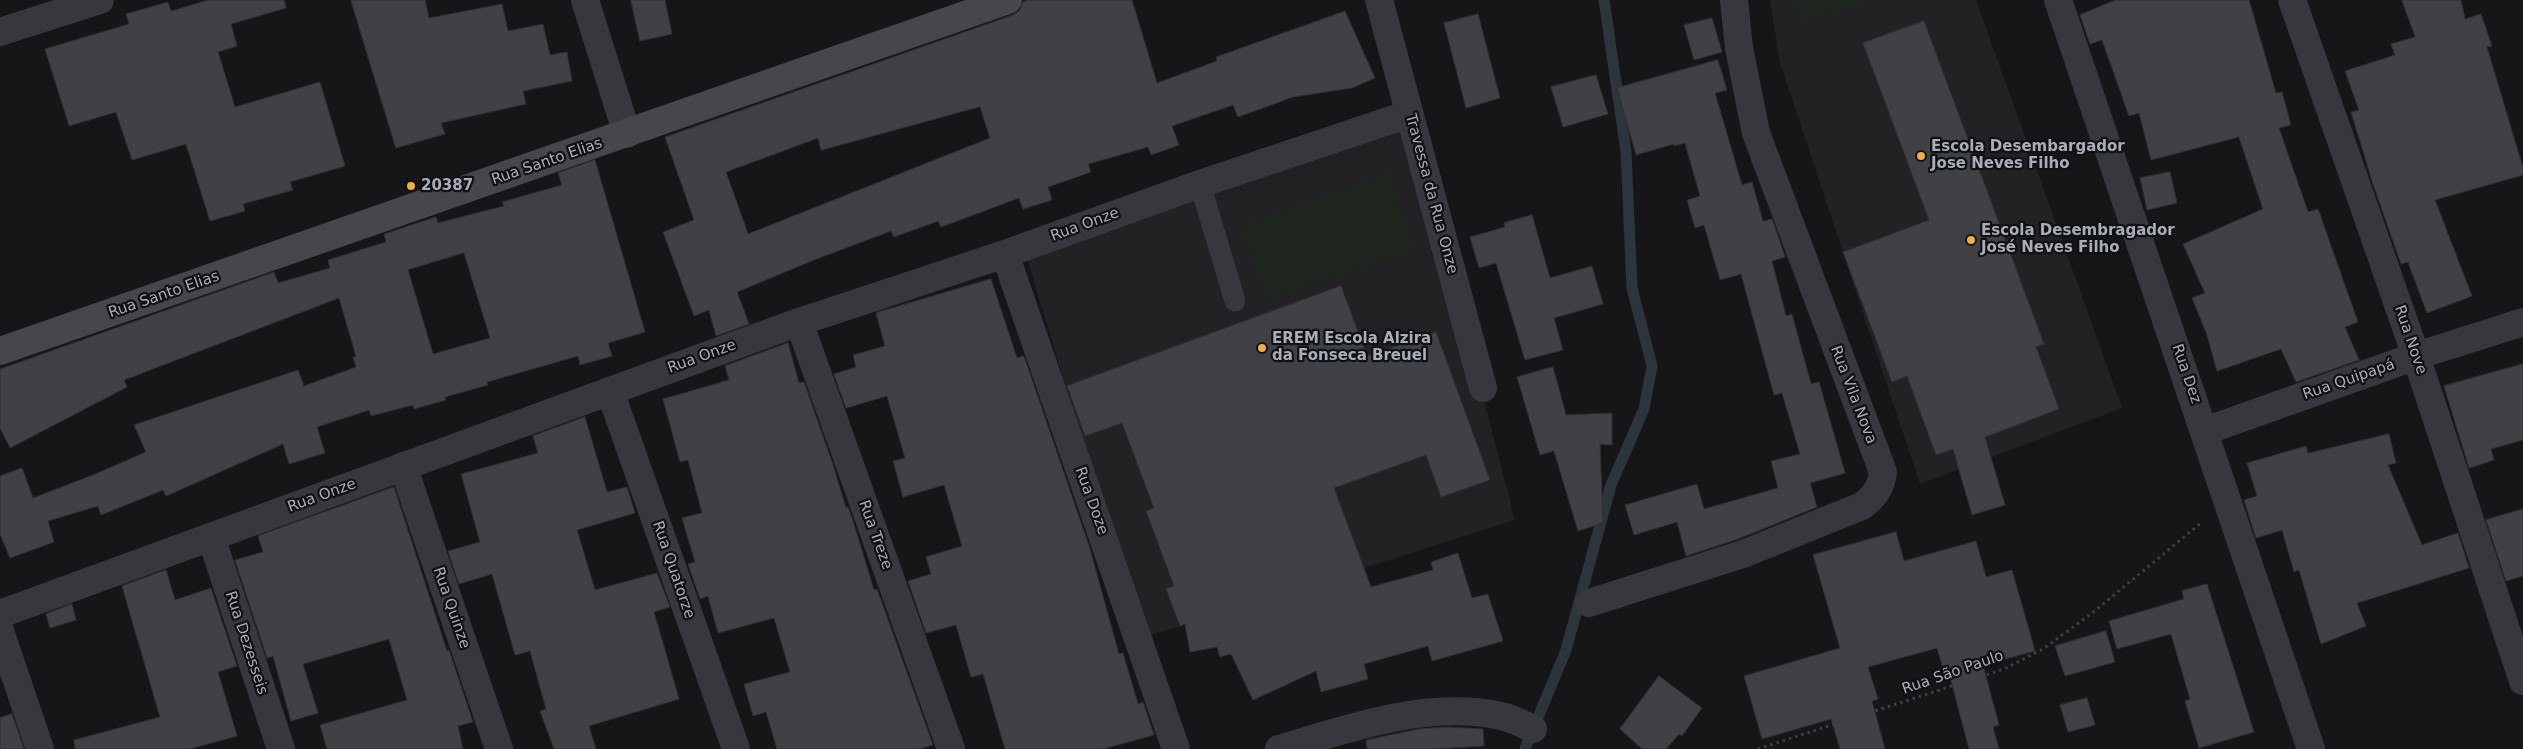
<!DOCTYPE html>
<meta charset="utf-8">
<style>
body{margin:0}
canvas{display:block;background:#161618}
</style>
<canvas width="2523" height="749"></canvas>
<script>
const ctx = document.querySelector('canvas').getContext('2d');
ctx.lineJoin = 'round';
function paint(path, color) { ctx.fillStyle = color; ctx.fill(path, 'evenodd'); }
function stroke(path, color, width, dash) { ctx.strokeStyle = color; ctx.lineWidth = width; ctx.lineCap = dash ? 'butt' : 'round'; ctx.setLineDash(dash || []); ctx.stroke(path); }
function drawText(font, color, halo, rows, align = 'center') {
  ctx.font = font + ' "DejaVu Sans",sans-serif'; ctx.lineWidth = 4.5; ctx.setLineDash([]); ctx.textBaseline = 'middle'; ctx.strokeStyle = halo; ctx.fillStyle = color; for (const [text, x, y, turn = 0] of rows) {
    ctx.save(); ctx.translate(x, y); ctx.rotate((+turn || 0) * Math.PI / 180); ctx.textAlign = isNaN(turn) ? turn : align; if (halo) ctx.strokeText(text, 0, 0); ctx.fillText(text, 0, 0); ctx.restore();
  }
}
const built = new Path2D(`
 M1770,0H1976L2122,408L1920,484L1780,63Z
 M1413,127L1515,520L1145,637L1081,438L1027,258Z`);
const green = new Path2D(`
 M1793,0H1869L1801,23Z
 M1388,173L1415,250L1267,301L1240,224Z`);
const stream = new Path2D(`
 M1525,749L1566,650L1611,485L1644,409L1652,366L1632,288L1626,151L1604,0`);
const building = new Path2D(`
 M208,0H284L286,8L231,24L237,46L218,52L235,107L320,82L345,166L290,182L293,190L243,204L245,211L210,221L186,144L132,160L116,112L69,126L45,49L129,24L126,14L168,2L171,11Z
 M351,0H425L429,18L502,4L508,31L543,24L550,55L567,52L572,81L523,91L526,104L441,123L445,134L396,148Z
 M631,0H665L672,34L640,41Z
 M1029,0H1132L1157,83L1217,61L1216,57L1345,11L1375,78L1352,88L1293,97L1238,117L1233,105L1172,126L1179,145L1151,155L1148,147L1088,164L1091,172L1048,187L1052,200L1023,209L1019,198L941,227L938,221L894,237L891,231L814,260L737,292L749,324L716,336L709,310L694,316L663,232L694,220L665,137L1013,15L1020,10L1023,2ZM980,107L990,138L748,234L726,172L818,138L821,150Z
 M2116,0H2249L2276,93L2282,92L2291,125L2279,128L2308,212L2318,209L2358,322L2345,327L2359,360L2296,382L2281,349L2217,371L2207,335L2192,298L2205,293L2183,244L2263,209L2239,137L2151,160L2139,113L2129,116L2102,40L2090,44L2080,15Z
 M2402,0H2461L2465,19L2481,14L2492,46L2487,47L2523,168V175L2435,200L2472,296L2427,313L2408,262L2401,264L2373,184L2351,112L2359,110L2345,71L2395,55L2391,44L2415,37Z
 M1478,14L1500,98L1466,108L1444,23Z
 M1712,18L1722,52L1694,60L1684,25Z
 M1924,21L2044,344L2036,347L2059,409L1985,437L2005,505L1972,515L1953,449L1936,455L1907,376L1892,382L1843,252L1929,220L1863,43Z
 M1718,60L1727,90L1715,93L1742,185L1752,182L1763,221L1772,219L1780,242L1785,257L1772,261L1786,316L1792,314L1811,384L1819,382L1845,473L1810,483L1817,507L1738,539L1686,556L1677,522L1634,535L1625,505L1697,484L1704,509L1778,488L1771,461L1800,454L1782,393L1774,395L1741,274L1720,280L1704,225L1695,228L1687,200L1700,196L1685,143L1674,146V144L1636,155L1617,88Z
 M1596,75L1608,114L1563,127L1551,87Z
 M595,160L645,332L608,343L612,356L580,365L578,356L487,382L488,385L445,397L446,400L414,409L413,405L371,416L369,410L317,427L325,453L289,464L283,444L166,496L163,490L101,515L98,506L48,521L54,542L10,558L0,534V476L22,468L33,498L93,475L146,452L134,425L298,370L304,386L356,367L353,357L356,356L339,298L124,380L127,387L10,448L0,428V369L274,272L278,283L330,268L328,260L386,242L384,234L436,217L438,223L504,206L502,202L562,185L558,173ZM464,253L490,338L433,354L408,270Z
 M2170,172L2177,203L2147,210L2140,178Z
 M1532,215L1550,278L1592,266L1603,304L1554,318L1563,350L1525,360L1496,263L1479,268L1470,237L1505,227L1504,223Z
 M991,279L1017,358L1024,356L1090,549L1119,654L1123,653L1138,704L1143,702L1154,735L1103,749H1005L983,674L971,677L956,625L926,633L908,581L931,574L926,557L962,546L944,485L903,497L893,461L905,458L887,396L846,408L834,374L856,367L853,355L885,346L876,313Z
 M1341,286L1367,356L1436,332L1490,480L1441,497L1426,455L1334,488L1371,587L1433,570L1431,562L1458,553L1472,598L1488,594L1503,641L1432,661L1428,646L1364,664L1368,679L1321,692L1316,671L1253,700L1231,654L1220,657L1217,647L1190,652L1185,624L1180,626L1166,589L1174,586L1146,511L1154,508L1122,423L1085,436L1067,386Z
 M788,343L799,383L804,382L833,465L846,508L848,507L853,521L874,590L877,589L933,745L919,749H777L766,712L753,716L744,684L790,672L774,618L718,633L708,596L700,599L688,564L695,562L682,518L702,513L688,460L680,462L663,399L729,380L725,366Z
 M2523,364V440L2491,449L2494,460L2469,468L2444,386Z
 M1553,367L1566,415L1612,413V445L1600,444L1603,523L1578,531L1554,451L1540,455L1517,377Z
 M585,417L607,492L627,487L635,513L577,530L595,590L657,573L670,607L654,612L679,699L589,726L596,749H554L540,711L546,709L530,651L515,655L492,574L459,584L448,551L480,542L461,474L538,453L533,436Z
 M2389,434L2396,463L2388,465L2422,545L2458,533L2469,568L2357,603L2366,626L2321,644L2299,570L2294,572L2282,530L2256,538L2244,500L2257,496L2247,463L2306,446L2308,453Z
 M394,487L447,651L449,650L473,722L458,726L463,749H327L320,725L407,700L389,639L303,664L318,713L291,721L273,656L267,658L235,560L263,552L258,536Z
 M2523,509V576L2506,581L2486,520Z
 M1896,532L1904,561L1976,541L1986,577L2012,570L2035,651L1983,665L1999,725L1993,727L1999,749H1969L1950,677L1946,678L1937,648L1868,667L1878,699L1872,701L1885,749H1840L1831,719L1762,739L1744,676L1840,648L1813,555Z
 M166,570L175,600L211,588L237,666L218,672L237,736L190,749H75L74,740L160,717L122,586Z
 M2207,584L2254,732L2199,748L2185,701L2190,699L2171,634L2117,649L2109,621L2184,599L2182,591Z
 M72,604L76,620L50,628L46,614Z
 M2106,631L2115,662L2065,676L2055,646Z
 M1659,676L1702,708L1682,736L1679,734L1666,749H1642L1620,729Z
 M2087,698L2095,725L2068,732L2060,705Z
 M12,714L24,749H0V718Z
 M1446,727L1483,729L1484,746L1435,749H1367L1366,740L1419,729Z`);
const path = new Path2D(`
 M1758,749L2004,669L2043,649L2091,614L2201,523`);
const lane = new Path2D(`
 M1200,184L1235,301`);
const street = new Path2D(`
 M585,0L627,134
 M1379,0L1483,388
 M2058,0L2311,749
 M2292,0L2416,356L2523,681
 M0,32L100,0
 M1005,254L1176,749
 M799,322L951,749
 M610,391L736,749
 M2205,431L2416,356L2523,322
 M403,466L499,749
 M211,537L281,749
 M1589,603L1743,554L1862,506C1875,496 1881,488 1883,472L1756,133L1739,48L1734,0
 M0,614L799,322L1005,254L1200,184L1409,114
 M0,631L40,749
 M1279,749C1350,728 1427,700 1501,716C1512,718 1523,724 1533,729`);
const secondary = new Path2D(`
 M0,351L1008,0`);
const markers = [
 [1921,156,5,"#f2b134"],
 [411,186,5,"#f2b134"],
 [1971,240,5,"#f2b134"],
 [1262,348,5,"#f2b134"]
];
const poiNames = [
 ["Escola Desembargador",1931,147],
 ["Jose Neves Filho",1931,164],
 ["20387",421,186],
 ["Escola Desembragador",1981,231],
 ["José Neves Filho",1981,248],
 ["EREM Escola Alzira",1272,339],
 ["da Fonseca Breuel",1272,356]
];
const streetNames = [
 ["Rua Santo Elias",547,162,-19],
 ["Travessa da Rua Onze",1431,194,75],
 ["Rua Onze",1085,225,-20],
 ["Rua Santo Elias",164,295,-19],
 ["Rua Nove",2410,340,71],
 ["Rua Onze",702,357,-20],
 ["Rua Dez",2186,374,71],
 ["Rua Quipapá",2349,380,-19],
 ["Rua Vila Nova",1853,395,69],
 ["Rua Onze",322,496,-20],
 ["Rua Doze",1091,501,70],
 ["Rua Treze",875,535,70],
 ["Rua Quatorze",673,570,71],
 ["Rua Quinze",451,608,71],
 ["Rua Dezesseis",246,643,72],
 ["Rua São Paulo",1953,673,-19]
];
paint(built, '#222225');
paint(green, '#1e261f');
stroke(stream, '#2c353c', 11);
paint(building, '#404145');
stroke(building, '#303034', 1);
stroke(path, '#3d3f44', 3, [2.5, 4]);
stroke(lane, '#37383d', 21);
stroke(street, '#37383d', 28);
stroke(secondary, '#45474d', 28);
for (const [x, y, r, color] of markers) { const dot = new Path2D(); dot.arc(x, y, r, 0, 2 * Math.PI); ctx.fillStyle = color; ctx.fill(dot); stroke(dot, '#111113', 2); }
drawText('bold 15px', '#a8adb8', '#111113', poiNames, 'left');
drawText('15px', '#a8adb8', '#111113', streetNames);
</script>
